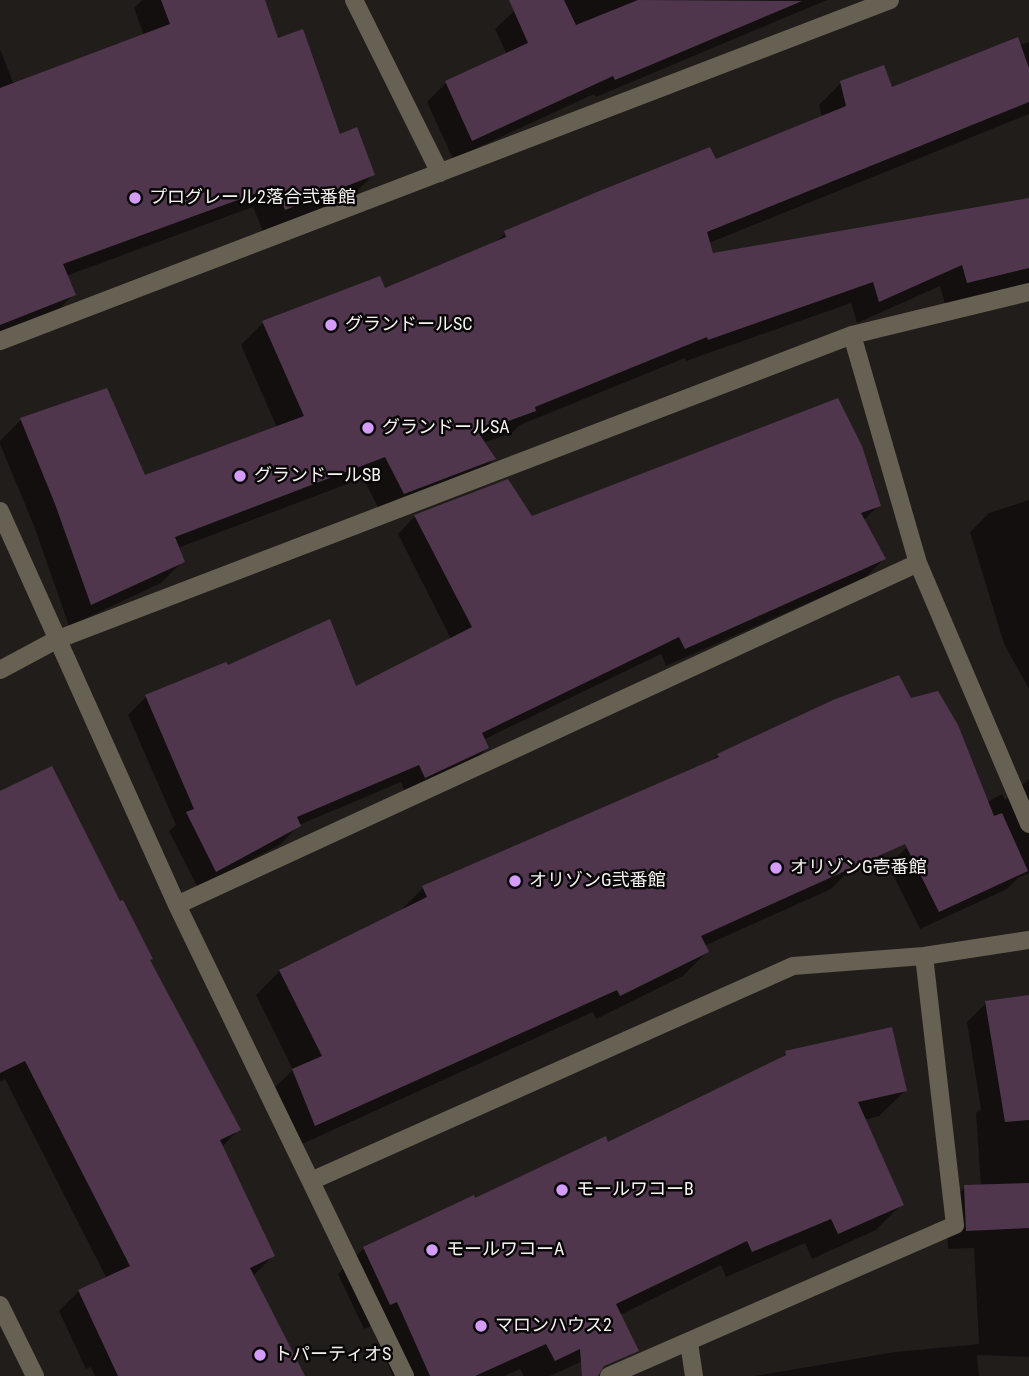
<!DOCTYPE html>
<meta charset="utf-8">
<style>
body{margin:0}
canvas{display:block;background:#211d1a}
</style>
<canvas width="1029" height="1376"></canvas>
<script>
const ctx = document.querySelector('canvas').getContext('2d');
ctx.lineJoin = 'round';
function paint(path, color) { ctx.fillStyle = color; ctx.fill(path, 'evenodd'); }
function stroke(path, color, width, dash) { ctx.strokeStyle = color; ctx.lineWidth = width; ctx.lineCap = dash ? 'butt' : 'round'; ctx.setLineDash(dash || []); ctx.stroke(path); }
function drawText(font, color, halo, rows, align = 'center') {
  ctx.font = font + ' "Roboto Condensed","Noto Sans JP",sans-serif'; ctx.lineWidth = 5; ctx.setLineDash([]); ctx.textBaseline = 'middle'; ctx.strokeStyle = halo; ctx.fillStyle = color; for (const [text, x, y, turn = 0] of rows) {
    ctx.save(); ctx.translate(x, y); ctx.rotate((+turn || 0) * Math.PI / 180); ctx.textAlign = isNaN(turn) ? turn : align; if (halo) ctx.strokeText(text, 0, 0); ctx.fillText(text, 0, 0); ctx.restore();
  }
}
const shadow = new Path2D(`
 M142,0H263L277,41L339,136L373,175L351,197L263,231L253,207L66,276L74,294L52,316L0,337V49L14,85L144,36L134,8Z
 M536,0H827L596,97L594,94L453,159L427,102L446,83L507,55L495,29L514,11Z
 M1029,42V114L709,243L712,255L1029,199V284L945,304L940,286L857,323L851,303L686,361L685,358L520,425L512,433L483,443L494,459L472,481L382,515L363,478L178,548L183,561L161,583L69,626L34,526L0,444V441L21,420L144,477L277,428L241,345L263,323L379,278L384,291L493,245L505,233L715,162L822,117L819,105L841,83L890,90Z
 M1029,500V689L1004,644L970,532L989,513Z
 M879,505L863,521L884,559L866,577L666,666L661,654L483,740L487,748L469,766L406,795L401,782L299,825L281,844L198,888L169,831L176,825L128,715L146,697L227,668L356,688L451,639L398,534L415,516L531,518Z
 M718,755L855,865L831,889L704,946L707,952L683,976L596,1019L593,1012L291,1149L268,1094L293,1070L256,995L280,971L399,912L423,888L711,762Z
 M1029,779V873L1018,878L1007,889L920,929L888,865L907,847L1002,794L1005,800Z
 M0,793L148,960L239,1129L222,1147L273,1256L253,1276L304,1376H95L91,1367L86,1369L59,1311L79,1291L107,1279L5,1079L0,1082Z
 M1029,996V1357L977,1355L979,1376H755L895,1352L979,1344L974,1248L948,1249L946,1206L965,1187L981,1186L976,1113L981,1109L967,1022L986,1003Z
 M786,1053L905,1091L879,1116L864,1120L902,1204L876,1230L812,1259L805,1243L726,1277L721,1265L620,1315L600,1353L550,1376H524L520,1369L504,1376H393L371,1326L364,1329L338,1274L364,1248L473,1198L475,1200L608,1144L777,1062Z`);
const building = new Path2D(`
 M161,0H265L278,38L303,29L340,134L357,127L375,175L285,210L276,186L63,264L76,295L0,325V88L170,24Z
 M509,0H564L576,25L638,0L802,1L615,80L613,76L472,141L445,81L528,43Z
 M1018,37L1029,68V102L707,232L713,253L1029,198V268L967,283L962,265L879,302L873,282L708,340L707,337L535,407L536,411L478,432L496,459L404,494L385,457L175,537L185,562L91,605L55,504L20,418L107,388L145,475L304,416L262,321L380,276L385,288L506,237L504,231L597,192L710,147L716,159L846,106L840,81L884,65L892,87Z
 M838,398L862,446L881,506L861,513L886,559L685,649L679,637L482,733L489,748L425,778L419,765L297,817L301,826L216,872L186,812L194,809L145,695L226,662L228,665L330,619L356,686L472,627L414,515L508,479L532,516Z
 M899,675L911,698L938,691L958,725L994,816L1002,813L1028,871L939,912L905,844L701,936L709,952L620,996L617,990L315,1126L292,1069L322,1056L279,970L427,897L422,886L719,757L717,754L833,700Z
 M52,766L120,901L123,900L153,959L150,960L241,1130L220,1140L275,1256L250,1268L305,1376H118L78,1290L130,1266L25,1061L0,1073V791Z
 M1029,995V1120L1005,1122L985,1001Z
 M892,1027L907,1091L858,1102L904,1205L838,1234L831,1219L752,1252L747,1241L616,1304L639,1351L604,1366L598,1376H582L580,1349L555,1361L546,1344L475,1376H430L397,1302L390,1305L363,1247L474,1195L475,1198L606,1136L608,1142L786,1055L785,1051Z
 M1029,1183V1228L966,1231L964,1185Z`);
const minor = new Path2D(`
 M354,0L440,173
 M852,335L918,563L1029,824
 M0,341L890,0
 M0,511L177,905L405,1376
 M0,670L56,640L852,335L1029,292
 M177,905L918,563
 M311,1181L793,966L924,956L1029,940
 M0,1305L35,1376
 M689,1343L694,1376
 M609,1376L955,1225L924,956`);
const markers = [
 [135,198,7,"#d39cfd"],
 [331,325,7,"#d39cfd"],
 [368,428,7,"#d39cfd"],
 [240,476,7,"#d39cfd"],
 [776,868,7,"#d39cfd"],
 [515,881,7,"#d39cfd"],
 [562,1190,7,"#d39cfd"],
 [432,1250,7,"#d39cfd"],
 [481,1326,7,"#d39cfd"],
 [260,1355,7,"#d39cfd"]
];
const poiNames = [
 ["プログレール2落合弐番館",149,198],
 ["グランドールSC",345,325],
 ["グランドールSA",382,428],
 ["グランドールSB",254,476],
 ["オリゾンG壱番館",790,868],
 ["オリゾンG弐番館",529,881],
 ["モールワコーB",576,1190],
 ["モールワコーA",446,1250],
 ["マロンハウス2",495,1326],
 ["トパーティオS",274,1355]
];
paint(shadow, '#0007');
paint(building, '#4f364d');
stroke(minor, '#676153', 18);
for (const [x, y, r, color] of markers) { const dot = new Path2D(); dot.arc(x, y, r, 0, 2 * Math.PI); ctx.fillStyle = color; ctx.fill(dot); stroke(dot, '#090707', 2.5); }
drawText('18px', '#f4f1f0', '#090707', poiNames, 'left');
</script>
